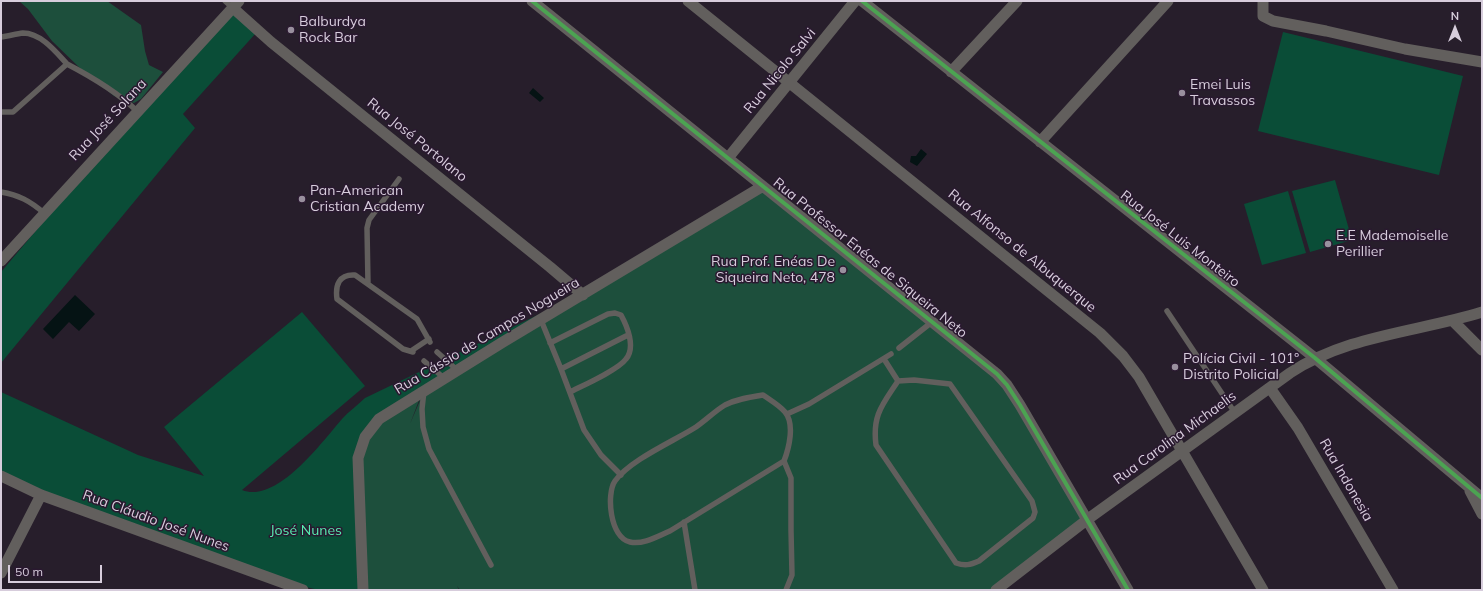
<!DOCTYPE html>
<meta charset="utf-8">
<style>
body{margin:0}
#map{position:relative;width:1483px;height:591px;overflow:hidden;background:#271e2b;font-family:Mulish,sans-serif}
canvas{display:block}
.frame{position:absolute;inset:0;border:2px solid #d7cddc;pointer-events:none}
.north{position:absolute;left:1435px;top:8px;width:40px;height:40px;-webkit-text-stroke:3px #2a1930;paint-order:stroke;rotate:0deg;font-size:11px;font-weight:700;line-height:16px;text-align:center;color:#d7cddc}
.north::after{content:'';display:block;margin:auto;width:14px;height:18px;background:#d7cddc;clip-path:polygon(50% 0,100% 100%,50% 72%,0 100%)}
.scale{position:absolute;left:8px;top:565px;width:94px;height:18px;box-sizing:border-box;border:2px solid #d7cddc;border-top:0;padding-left:5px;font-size:12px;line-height:14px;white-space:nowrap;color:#d7cddc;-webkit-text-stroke:3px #2a1930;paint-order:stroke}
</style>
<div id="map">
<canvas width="1483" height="591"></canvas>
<div class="frame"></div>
<div class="north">N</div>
<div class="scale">50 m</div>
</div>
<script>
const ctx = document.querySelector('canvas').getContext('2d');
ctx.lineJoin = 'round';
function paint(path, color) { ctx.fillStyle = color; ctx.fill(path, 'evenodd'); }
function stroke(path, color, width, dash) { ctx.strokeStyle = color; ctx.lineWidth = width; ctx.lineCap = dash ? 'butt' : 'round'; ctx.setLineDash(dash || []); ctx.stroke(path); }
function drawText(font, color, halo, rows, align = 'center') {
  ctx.font = font + ' Mulish,sans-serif'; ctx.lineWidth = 3; ctx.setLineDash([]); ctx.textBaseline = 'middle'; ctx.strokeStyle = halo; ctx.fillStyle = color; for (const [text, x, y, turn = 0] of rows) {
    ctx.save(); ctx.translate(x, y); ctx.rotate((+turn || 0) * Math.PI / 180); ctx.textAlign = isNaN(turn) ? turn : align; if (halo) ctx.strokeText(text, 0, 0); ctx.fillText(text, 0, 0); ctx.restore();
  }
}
const green = new Path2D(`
 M233,10L256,33L183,114L195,128L1,363V272L72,188Z
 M1283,32L1463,76L1439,175L1258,131Z
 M1335,180L1352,240L1310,252L1292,191Z
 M1288,191L1306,253L1262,265L1244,204Z
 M575,297L394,407L362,590H319L301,586L43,493L1,473V392L138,455L204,476L164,427L302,312L365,386L242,490C277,504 322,442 342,419C349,411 358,405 365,398Z`);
const forest = new Path2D(`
 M19,1H107L141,25L145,51L149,65L163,72L141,99L134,103L114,96L83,71L52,41L28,9Z
 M762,192L997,374L1088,519L993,590H460L457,586L459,590H364L359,459L380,420L421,395L410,424L424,391Z`);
const water = new Path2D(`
 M533,88L544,98L540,102L529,93Z
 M921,149L927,154L917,166L910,162L911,156H916Z
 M75,295L95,314L79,331L69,322L53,339L43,329Z`);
const lane = new Path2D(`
 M225,1L233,8
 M1,37C8,36 16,34 23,33C41,33 56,52 67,64
 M1,112H13L67,64C92,77 116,91 137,111
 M1,192C19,195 30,201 44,213
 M368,284L367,228L369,220L399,179
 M1167,311L1235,413
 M541,320L561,369L584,430L601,455L621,475
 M550,343L608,314L615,313L621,315C627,326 636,347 626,359C618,370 584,385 570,392
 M899,348L932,322
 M411,351L429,339
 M413,352L403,349L337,299C335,285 339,274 355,275L417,319L430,342
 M437,352L457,370
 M884,359L898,381
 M424,361L444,378
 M561,369L628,335
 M914,380L950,384L1032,501L1035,512L1033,518L979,561C970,565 965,566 956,563L876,445C872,415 883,404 898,381Z
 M424,391L422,409L423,427L429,449L491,565
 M763,395C770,400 779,405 785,412C795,424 789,448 784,461L670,531C658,536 643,545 630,542C610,538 606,494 615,481C630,460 674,441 696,427C706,420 715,411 725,405C737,399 750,397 763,395Z
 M787,414L809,404L891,354
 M784,461L791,478V530L792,575L786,590
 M684,522L695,590`);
const street = new Path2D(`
 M532,1L997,374L1007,385L1020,405L1128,590
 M688,1L1100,333L1123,356L1139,377L1263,590
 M862,1L1315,358L1482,498
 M1263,1V16L1273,21L1326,31L1405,49L1482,62
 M233,8L271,42L550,267L583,295
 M951,72L1017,1
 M1040,142L1168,1
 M728,158L855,1
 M1,261L239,1
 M1453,321L1482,350
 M1270,388L1298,428L1393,590
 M1,476L41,495L303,590
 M1470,491L1482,514
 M1,573L41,495
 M363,590L358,458L365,437L379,419L503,342L763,186
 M996,590L1088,519L1290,373C1347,335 1418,332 1482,312`);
const cycleway = new Path2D(`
 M532,1L997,374L1007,385L1020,405L1128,590
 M862,1L1315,358L1482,498`);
const markers = [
 [291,30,4,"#99909e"],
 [1182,93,4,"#99909e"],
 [302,199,4,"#99909e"],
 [1328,244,4,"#99909e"],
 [843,270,4,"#99909e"],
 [1175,367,4,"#99909e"]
];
const poiNames = [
 ["Balburdya",299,22],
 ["Rock Bar",299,38],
 ["Emei Luis",1190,85],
 ["Travassos",1190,101],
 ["Pan-American",310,191],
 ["Cristian Academy",310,207],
 ["E.E Mademoiselle",1336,236],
 ["Perillier",1336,252],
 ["Rua Prof. Enéas De",835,262,"right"],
 ["Siqueira Neto, 478",835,278,"right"],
 ["Polícia Civil - 101º",1183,359],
 ["Distrito Policial",1183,375]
];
const streetNames = [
 ["Rua Nicolo Salvi",780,71,-51],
 ["Rua José Solana",108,120,-47],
 ["Rua José Portolano",417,140,39],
 ["Rua José Luis Monteiro",1180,239,38],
 ["Rua Alfonso de Albuquerque",1022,251,39],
 ["Rua Professor Enéas de Siqueira Neto",870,258,39],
 ["Rua Cássio de Campos Nogueira",487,336,-31],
 ["Rua Carolina Michaelis",1175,438,-36],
 ["Rua Indonesia",1346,480,60],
 ["Rua Cláudio José Nunes",156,521,20]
];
const parkNames = [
 ["José Nunes",306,531]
];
paint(green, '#0a4d37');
paint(forest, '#1d4f3c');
paint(water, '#051314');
stroke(lane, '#625f5d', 5.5);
stroke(street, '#625f5d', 11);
stroke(cycleway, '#4ca352', 4);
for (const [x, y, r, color] of markers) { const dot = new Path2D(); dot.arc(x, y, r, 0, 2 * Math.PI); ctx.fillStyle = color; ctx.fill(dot); stroke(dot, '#2a1930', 1.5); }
drawText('14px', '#d7cddc', '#2a1930', poiNames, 'left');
drawText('14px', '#d7cddc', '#2a1930', streetNames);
drawText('14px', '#57edb1', '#2a1930', parkNames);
</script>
